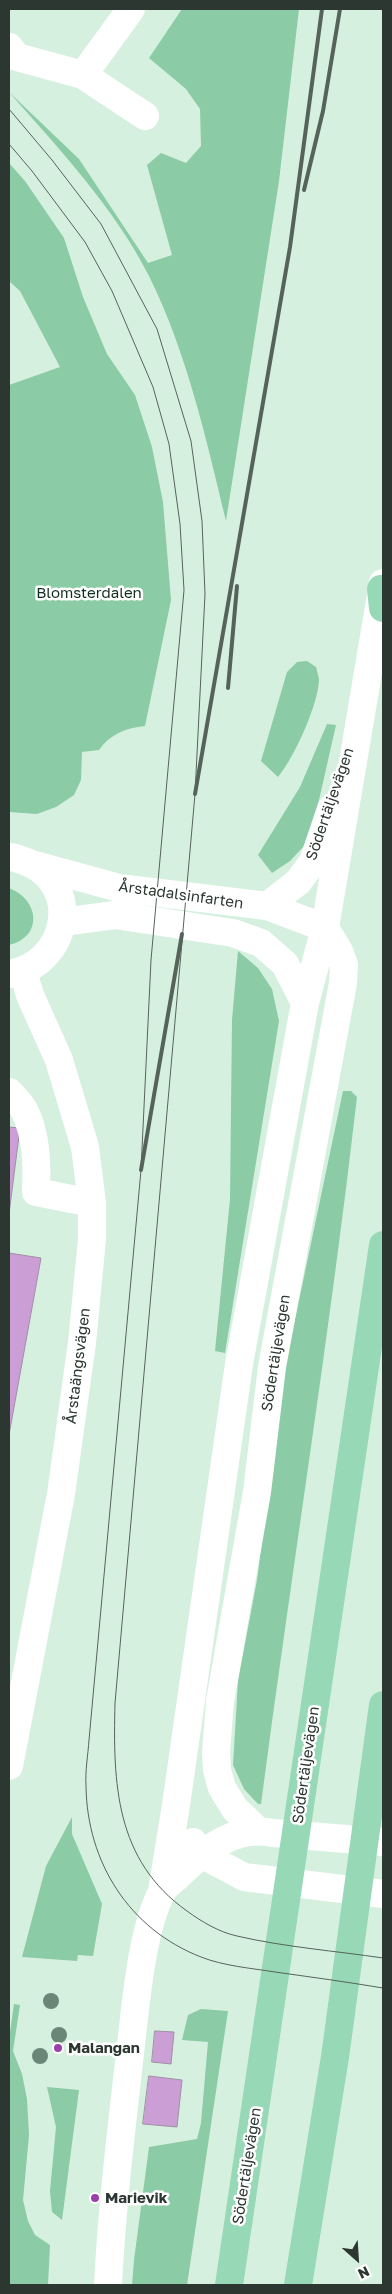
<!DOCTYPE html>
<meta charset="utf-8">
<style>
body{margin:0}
#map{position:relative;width:392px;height:2294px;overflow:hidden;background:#d6f0df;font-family:"Golos Text",sans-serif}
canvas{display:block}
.frame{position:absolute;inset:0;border:10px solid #2d3731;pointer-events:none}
.north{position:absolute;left:332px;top:2234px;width:50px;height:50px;-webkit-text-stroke:4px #fff;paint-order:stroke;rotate:154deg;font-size:14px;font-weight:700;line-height:20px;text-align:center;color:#2d3731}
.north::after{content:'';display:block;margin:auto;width:18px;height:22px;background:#2d3731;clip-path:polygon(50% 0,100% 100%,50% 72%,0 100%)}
</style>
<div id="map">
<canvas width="392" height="2294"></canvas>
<div class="frame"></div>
<div class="north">N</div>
</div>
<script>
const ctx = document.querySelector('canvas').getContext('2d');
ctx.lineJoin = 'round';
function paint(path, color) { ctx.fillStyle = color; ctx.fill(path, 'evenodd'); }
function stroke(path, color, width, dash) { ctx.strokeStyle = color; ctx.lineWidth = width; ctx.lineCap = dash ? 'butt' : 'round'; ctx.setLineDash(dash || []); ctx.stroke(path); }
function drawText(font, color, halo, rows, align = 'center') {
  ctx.font = font + ' "Golos Text",sans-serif'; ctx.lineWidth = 5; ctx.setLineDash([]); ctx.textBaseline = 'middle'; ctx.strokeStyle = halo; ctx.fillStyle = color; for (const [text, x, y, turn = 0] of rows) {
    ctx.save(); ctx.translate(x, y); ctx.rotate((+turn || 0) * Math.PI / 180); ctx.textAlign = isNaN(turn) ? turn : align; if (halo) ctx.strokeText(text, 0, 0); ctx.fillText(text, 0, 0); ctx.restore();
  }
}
const green = new Path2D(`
 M182,9H299L279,181L226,521C206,438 187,353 149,276C114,207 59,149 9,92L79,159L148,263L172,255L147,165L161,153L186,163L201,146L200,109L186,89L149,58Z
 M9,163L25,181L64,238L83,297L107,354L135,395L152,447L163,502L171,600L145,726C126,728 110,734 99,750L82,752L81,780L74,795L56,807L37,814L9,812V385L60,367L20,291L9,281Z
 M307,661L316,667C317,671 318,675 319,679C319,703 294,758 278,777L261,761L287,672L297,662Z
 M327,724L336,725L319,800L306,844L290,861L272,873L258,855L300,787Z
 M9,888C40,900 43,937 9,945Z
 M238,951L258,968L272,989L279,1021L225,1353L215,1351L230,1199L232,1020Z
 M343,1091H351L357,1097C330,1333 292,1568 261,1804H258L244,1789L233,1765L238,1681L257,1580L284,1372Z
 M72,1817V1834L102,1904L93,1956L78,1955L77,1961L22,1957L46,1866Z
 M14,2004L20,2005L13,2051L22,2074L27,2099L29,2135L23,2200L28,2221L35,2235L50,2245L48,2285H9V2039Z
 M201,2009L228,2011L187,2285H132L134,2260L149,2147L197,2139L201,2123L208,2042L182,2040L188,2015Z
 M47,2087L79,2090L62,2220L52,2212L50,2191L56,2127Z`);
const building = new Path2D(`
 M9,1127L20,1128L9,1214Z
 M9,1253L41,1258L9,1435Z
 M155,2031L174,2032L171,2064L152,2062Z
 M149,2076L182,2080L177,2127L143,2124Z`);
const minor = new Path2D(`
 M9,47L17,57L83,75L131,9
 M83,75L145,116
 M9,857C15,857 21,860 27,862C83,885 69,964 9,974
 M35,865L119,888L267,906L325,928L339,951L344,965L343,983L272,1367L257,1492L220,1701L216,1752L217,1770L222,1788L235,1809L257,1830
 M267,906L298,882L313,862L331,809
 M62,922L115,915L233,933L261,943L285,964L305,1003
 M9,1092C14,1097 20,1103 24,1110C37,1135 37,1165 36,1192L92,1203
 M9,1766L61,1494L82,1343L92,1239V1203L85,1147L59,1060L30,995L23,972
 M193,1842L201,1854L244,1877L383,1894
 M162,1891L176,1805L239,1364L305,1003L325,928L383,583
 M108,2285C112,2204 122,2125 131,2044C136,2003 142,1928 162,1892C165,1885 175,1879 180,1874C206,1849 235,1825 273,1833L383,1842`);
const major = new Path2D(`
 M381,589L383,608
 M229,2285L383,1245
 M298,2285L335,2057L383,1705`);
const tram = new Path2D(`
 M9,109L52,160L101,224L157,329L191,441L202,521L205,594L195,794L115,1703C113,1783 115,1860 187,1911C202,1922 219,1932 237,1936C284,1947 336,1951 383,1958
 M9,144L32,171L85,242L112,291L153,387L169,444L180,524L184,590L151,960L141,1170L89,1740C88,1755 85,1771 86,1786C87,1862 129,1929 201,1957C224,1966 250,1968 275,1972C311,1977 347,1982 383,1988`);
const rail = new Path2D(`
 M304,190L323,111L340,9
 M228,688L237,586
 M195,794L290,247L322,9
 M141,1170L182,934`);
const trees = [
 [51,2001],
 [59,2035],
 [40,2056]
];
const markers = [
 [58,2048,5,"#9940ab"],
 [95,2198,5,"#9940ab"]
];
const parkNames = [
 ["Blomsterdalen",89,593]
];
const streetNames = [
 ["Södertäljevägen",330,804,-71],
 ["Årstadalsinfarten",181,895,8],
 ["Södertäljevägen",276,1353,-81],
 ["Årstaängsvägen",78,1366,-83],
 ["Södertäljevägen",306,1765,-82],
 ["Södertäljevägen",247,2166,-81]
];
const poiNames = [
 ["Malangan",68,2048],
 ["Marievik",105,2198]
];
paint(green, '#8bcba5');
paint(building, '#cb9ed5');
stroke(building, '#a08fa4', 1);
stroke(minor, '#fff', 28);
stroke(major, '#97d8b6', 28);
stroke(tram, '#55635a', 1);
stroke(rail, '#55635a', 4);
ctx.fillStyle = '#6a8676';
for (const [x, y] of trees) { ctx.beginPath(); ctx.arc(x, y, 8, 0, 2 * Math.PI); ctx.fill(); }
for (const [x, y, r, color] of markers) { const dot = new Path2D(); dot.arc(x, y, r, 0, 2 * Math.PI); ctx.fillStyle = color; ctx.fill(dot); stroke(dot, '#fff', 2); }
drawText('15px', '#113020', '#fff', parkNames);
drawText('15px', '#2d3731', '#fff', streetNames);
drawText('bold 15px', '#2d3731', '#fff', poiNames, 'left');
</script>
